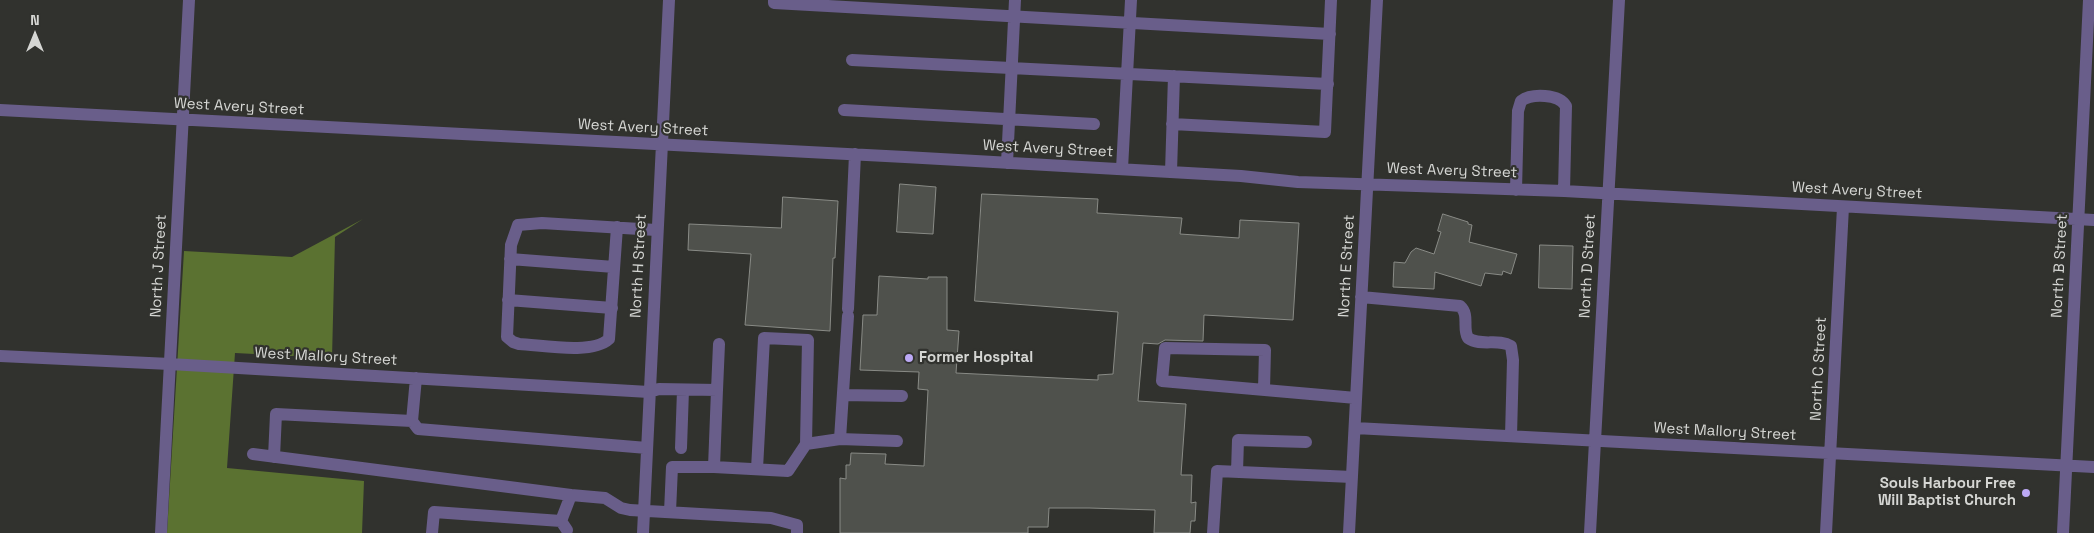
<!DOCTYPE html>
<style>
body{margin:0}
#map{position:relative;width:2094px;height:533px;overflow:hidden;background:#31322e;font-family:"Space Grotesk",sans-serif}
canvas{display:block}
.north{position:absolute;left:10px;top:10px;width:50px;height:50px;-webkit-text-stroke:4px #31322e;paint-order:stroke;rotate:0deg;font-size:14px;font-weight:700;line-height:20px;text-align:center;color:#d5d6d3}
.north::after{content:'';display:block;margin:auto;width:18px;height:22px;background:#d5d6d3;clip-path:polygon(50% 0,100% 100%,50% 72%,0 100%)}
</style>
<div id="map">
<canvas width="2094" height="533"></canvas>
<div class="north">N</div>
</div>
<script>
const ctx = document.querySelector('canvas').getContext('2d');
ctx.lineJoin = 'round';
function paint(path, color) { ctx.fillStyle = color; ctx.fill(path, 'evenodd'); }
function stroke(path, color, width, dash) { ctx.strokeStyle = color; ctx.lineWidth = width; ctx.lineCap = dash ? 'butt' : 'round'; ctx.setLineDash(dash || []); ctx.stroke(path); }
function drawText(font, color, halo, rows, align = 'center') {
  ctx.font = font + ' "Space Grotesk",sans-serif'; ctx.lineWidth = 4.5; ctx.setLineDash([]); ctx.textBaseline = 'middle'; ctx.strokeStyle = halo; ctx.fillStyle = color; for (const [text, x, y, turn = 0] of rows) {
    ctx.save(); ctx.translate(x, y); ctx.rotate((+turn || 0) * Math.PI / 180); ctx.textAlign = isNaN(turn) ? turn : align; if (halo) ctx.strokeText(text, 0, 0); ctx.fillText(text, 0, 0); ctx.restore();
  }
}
const forest = new Path2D(`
 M363,219L335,237L332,358L235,353L227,468L364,481L362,533H167L184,251L292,257Z`);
const building = new Path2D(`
 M900,184L936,187L933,234L897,232Z
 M982,194L1098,199L1097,213L1182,218L1180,234L1239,238L1240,220L1299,223L1293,320L1204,315L1203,341L1165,340L1158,344L1143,343L1138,401L1186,404L1181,475H1192L1191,503L1196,502L1195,521H1191L1190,533H1154L1155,510L1089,508H1049L1048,527H1028V533H840V478L846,479V465H850L851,453L886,454L885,464L924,466L928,390L918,389L919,372L860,370L863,315H877L879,276L928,279V277H947V330L959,331L956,373L1098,380V375L1113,374L1118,312L975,301Z
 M783,197L838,201L835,258H833L830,331L745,325L751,254L688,250L689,224L781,228Z
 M1443,214L1468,222V224L1472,225L1469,242L1517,254L1511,274L1503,271L1502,275L1485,273L1481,286L1435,272L1434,289L1393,287L1394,262L1405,263L1411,252L1416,248L1434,254L1441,232L1438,231Z
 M1540,245L1573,246L1572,289L1539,288Z`);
const minor = new Path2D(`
 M774,0V3L1330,34
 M852,60L1328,84
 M0,110L905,157L1241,176L1298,182L1564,191L2094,220
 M844,110L1094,124
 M1172,124L1325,132L1331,0
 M1007,163L1015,0
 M1122,169L1131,0
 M1171,172L1174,76
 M1516,190L1518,111L1521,101C1532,93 1559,94 1566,106L1564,191
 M617,227L609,339C592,355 542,345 519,344L513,342L507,337L511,245L518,225L542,223L656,230
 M510,259L614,267
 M1361,297L1460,306C1470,315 1462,328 1468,338C1481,347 1498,338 1511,346L1513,360L1511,436
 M508,300L612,308
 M848,309L855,154
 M848,316L840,439L897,441
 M0,356L170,364L649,392L659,389L717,390L714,467H672L670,512
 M416,378L412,421L418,429L647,448
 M1264,389L1265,350L1165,348L1162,381L1356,398
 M717,390L719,344
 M843,395L902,396
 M1355,428L2094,467
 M681,448L683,390
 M253,454L571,495
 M274,457L276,414L412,421
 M714,467L788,471L806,444L840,439
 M757,469L764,338L808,340L806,444
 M1237,472L1238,440L1306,442
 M567,530L561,521L571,495L605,498L621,508L630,510L771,518L797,525V533
 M161,533L189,0
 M432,533L434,512L561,521
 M643,533L669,0
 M1213,533L1217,471L1352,477
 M1349,533L1377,0
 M1590,533L1619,0
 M1826,533L1843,207
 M2063,533L2089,0`);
const markers = [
 [909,358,5,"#bca9f5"],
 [2026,493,5,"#bca9f5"]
];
const streetNames = [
 ["West Avery Street",239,107,3],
 ["West Avery Street",643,128,3],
 ["West Avery Street",1048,149,3],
 ["West Avery Street",1452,171,2],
 ["West Avery Street",1857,191,3],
 ["North J Street",159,266,-87],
 ["North H Street",639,266,-87],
 ["North E Street",1347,266,-87],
 ["North D Street",1588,266,-87],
 ["North B Street",2060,266,-87],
 ["West Mallory Street",326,357,3],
 ["North C Street",1819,369,-87],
 ["West Mallory Street",1725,432,3]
];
const poiNames = [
 ["Former Hospital",919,358],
 ["Souls Harbour Free",2016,484,"right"],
 ["Will Baptist Church",2016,501,"right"]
];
paint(forest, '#5b7231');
paint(building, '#4f514c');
stroke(building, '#898b86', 1);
stroke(minor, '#695e8a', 12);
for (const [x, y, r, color] of markers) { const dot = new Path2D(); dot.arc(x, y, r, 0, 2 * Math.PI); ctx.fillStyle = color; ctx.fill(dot); stroke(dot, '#31322e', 2); }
drawText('15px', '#d5d6d3', '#31322e', streetNames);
drawText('bold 15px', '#d5d6d3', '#31322e', poiNames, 'left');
</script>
